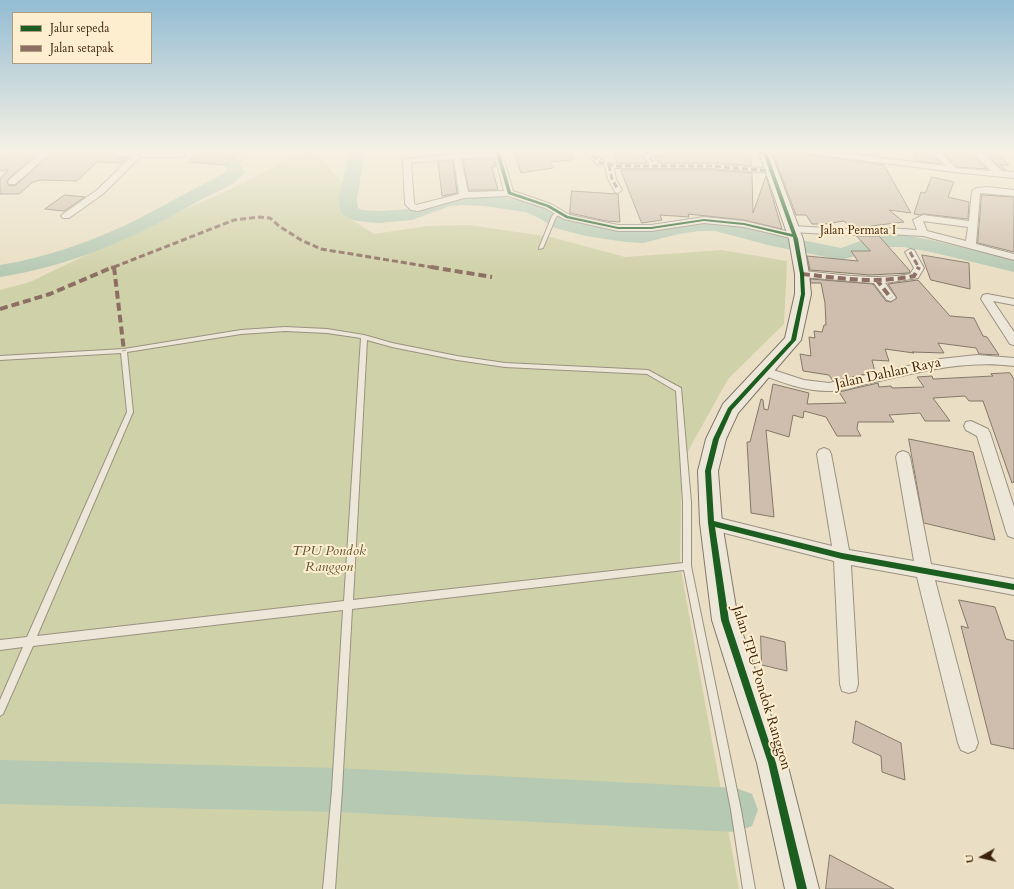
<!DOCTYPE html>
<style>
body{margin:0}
#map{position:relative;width:1014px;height:889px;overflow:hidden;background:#eadfc4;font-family:Cardo,serif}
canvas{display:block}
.legend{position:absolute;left:12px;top:12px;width:140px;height:52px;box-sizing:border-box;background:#fceece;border:1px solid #b09c81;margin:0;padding:5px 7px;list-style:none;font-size:12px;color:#3d210e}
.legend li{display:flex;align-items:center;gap:8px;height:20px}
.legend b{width:20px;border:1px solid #b09c81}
.north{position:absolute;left:962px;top:837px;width:40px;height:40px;-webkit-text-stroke:3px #fceece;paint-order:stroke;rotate:262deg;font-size:11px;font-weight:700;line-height:16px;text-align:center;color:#3d210e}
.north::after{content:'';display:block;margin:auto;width:14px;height:18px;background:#3d210e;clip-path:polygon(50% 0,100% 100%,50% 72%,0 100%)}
</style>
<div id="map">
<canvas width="1014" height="889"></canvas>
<ul class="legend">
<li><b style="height:5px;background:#1b5e20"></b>Jalur sepeda</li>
<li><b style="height:5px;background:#8d6e63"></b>Jalan setapak</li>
</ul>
<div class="north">U</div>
</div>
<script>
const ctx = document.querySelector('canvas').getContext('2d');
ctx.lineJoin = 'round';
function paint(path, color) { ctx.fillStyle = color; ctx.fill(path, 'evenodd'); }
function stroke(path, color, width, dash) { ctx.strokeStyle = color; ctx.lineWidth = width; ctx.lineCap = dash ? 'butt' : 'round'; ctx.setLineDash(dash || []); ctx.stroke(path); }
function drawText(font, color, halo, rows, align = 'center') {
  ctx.font = font + ' Cardo,serif'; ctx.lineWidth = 4; ctx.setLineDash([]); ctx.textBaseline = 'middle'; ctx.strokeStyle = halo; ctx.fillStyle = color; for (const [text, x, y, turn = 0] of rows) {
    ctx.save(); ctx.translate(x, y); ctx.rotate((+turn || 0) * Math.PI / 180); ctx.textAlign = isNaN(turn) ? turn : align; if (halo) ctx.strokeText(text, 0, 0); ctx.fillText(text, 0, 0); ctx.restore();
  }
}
const green = new Path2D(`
 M306,150H313L344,184L341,213L374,234L427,226L469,225L551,237L625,257L722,250L787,261L784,324L728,379L682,462L680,565L739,889H0V290L30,282L144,227L231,189Z`);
const river = new Path2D(`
 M235,150H255L244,159L240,165L245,172C236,185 217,191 204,198C138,236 76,265 0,277V265C48,257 94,241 138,219C165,205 191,190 219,176L227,171L224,165L231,152Z
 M349,150H365L357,199L358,208L362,210L378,211L409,209L447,195L462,193L484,194L536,203L553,210L569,220L593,226L625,230L643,231L678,222L699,219H715L773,234L841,248L868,238L885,235H903L931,240L1014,260V272L931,252L903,247H885L874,249L866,253L841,260L772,246L715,231H699L679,234L643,243L625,242L586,236L555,228L539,218L525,212L484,206L462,205L450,206L412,220L378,223L357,221L350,219L342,214L340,210L339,199Z
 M0,760L337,768L736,788L752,794L758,810L752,826L736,832L337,812L0,804Z`);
const building = new Path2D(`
 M0,150H42L8,179L7,183L9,186L16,185L55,150H133L115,151V157L126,158L122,163L97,162L77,181L41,180L33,182L19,194H0V179L8,170L0,171Z
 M198,150H242L226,165L189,162Z
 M516,150H572V160L550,162L553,168L521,173L514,153H517Z
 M691,150H751V166L713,162H659L654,155L665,156L663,152Z
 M775,150L884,165L911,213L889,210L904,222L871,226L872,227H850L844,221L825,224H812L806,215H796L773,154Z
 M832,150H876L879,156Z
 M908,150H928L942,164L917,161Z
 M940,150H969L987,169L957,167Z
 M981,150H992L1009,165H1000L1006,170H1003Z
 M613,152L641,154L647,163H618Z
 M463,159H493L496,166L492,167L493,171L498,190H469Z
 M453,161L457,193L442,196L438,162Z
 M621,170H713L752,173L753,213L766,176L782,229L744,220L688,214L689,217L660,215L662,220L642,223Z
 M932,177L954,182L948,197L969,202L968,219L923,214L920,215L914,214L921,192L925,193Z
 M572,191L618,194L620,222L606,221L570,213Z
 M65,195L85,197L64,211L45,209Z
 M982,195L1014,197V252L978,243Z
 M857,236H879L910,271L909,273L870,275L810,270L807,256L858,261L851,251H870Z
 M922,255L969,263L970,289L931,280Z
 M811,279L873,284L886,301L891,302L897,298L888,284L918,280L950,316L974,318L983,336L987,337L999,355L979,354L976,348L938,343L944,353L912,352L914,353L885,349L889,361L872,360L875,372L833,381L829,375L803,371L800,354L811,356L809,337L815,338L814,331L822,332L824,325H826L825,303L821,283H811Z
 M1010,373L1014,379V482L1012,483L983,401H969L965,396L933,398L950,421H925L920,413L889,415L894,422H858L857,429L861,436H837L826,417L804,411L803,418L793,415L789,437L766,430L774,517L751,513L747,442H750L761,399L763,400L764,409L768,410L773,384L809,393L807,404L846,403L839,392L878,383L879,387L891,386L892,388L924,387L917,377L932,376L933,379L993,376L991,374Z
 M909,439L973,452L995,540L924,523Z
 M959,600L995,607L1006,639L1014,641V749L991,744L961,626L968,628Z
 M761,636L785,642L787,671L762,665Z
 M856,721L901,743L905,780L882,772L881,756L853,743Z
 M830,855L894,889H826Z`);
const lane = new Path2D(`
 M557,211L561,212L556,217L543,248L539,249V248L552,216Z
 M285,327L327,329L364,335L392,343L457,356L505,363L648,370L681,388L691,502V566L741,810L755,889H743L731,810L684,570L352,609L342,790L335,889H323L332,790L343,610L33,646L3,714L0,716V700L23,647L0,650V640L27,637L127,412L121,353L0,360V356L124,349L241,330ZM285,331L327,333L361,338L344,601L37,636L133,412L127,352L241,334ZM367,340L392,347L457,360L505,367L647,374L676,391L683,502V563L353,600Z`);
const street = new Path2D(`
 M45,150H54L15,184H9L8,182L9,180Z
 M137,150H146L144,152L182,153L186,155L182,157H140L103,194L69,218H63L61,216L63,214L97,190L131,157L116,156V152H136Z
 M452,150H460L461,153L501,150L513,191L551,204L570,215L618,225H651L704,217L744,221L798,234L800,236L795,239L744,227L704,223L651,231H618L564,219L545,208L508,196L464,198L418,211L411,210L405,204L403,161L404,159L453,154ZM495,157L504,191L468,192L461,158ZM454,159L459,194L416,205L414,203L411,163Z
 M581,150C598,150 594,158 606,162C620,166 636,164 650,164L640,150H648L658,164H713L772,169L776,171L772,173L713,168H614L616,179L622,190L618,193L615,192L608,179L605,166L598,165Z
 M794,150H818L946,166L929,150H938L956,168L991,171L970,150H979L1002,171L1014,172V178L954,172L798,152Z
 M987,187L1014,190V196L980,193L976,244L1014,254V260L923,236L887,234L842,235L793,232L788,229L793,226L842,229L887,228L917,230L913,220L923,215L969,221L972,191L976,188ZM923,221L968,227L966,241L927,231Z
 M910,249L914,250L924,268L918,278L885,283L896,298L891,301L887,300L874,283L802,277L797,274L802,271C838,274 875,281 910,274L914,268L905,252Z
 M987,294L1014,299V305L993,301L1014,332V345L1010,344L981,299L983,295Z
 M977,355L1014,358V366C966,360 922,371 875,382C860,385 843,392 827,391C804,391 781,382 760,374L758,371L760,368L764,367L804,380L829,383L940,359Z
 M971,421L988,429L990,433L1014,507V538L1008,536L1006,531L977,436L966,430L964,426L966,422Z
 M824,448L829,450L831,454L849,550L914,561L896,457L898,453L903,451L908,453L910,457L931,564L1014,579V595L935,580L978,743L975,750L968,753L961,750L958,743L917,577L851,565L858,684L856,691L849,693L842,691L840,684L834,561L705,528L703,523L705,518L711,516L832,546L817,454L819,450Z`);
const secondary = new Path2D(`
 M758,150H770L803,239L809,274L811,294L801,340L738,413L726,439L718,471L722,523L738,620L787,763L819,889H785L757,763L712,620L700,523L698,471L706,439L723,404L785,338L795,294V274L789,239Z`);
const quietFar1 = new Path2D(`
 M585,150L601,163L615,166H713L772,171
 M644,150L655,165
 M609,165L612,179L618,190
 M910,252L919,268
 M114,267L234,220L260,217L270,218L279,226L301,240L321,249L437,268
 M111,268L114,267V268`);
const quiet = new Path2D(`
 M114,267L124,351
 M431,267L492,277
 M802,274C839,278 877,284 914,276L919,267
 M876,279L891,298
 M0,309L50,294L113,267`);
const cycleway = new Path2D(`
 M495,150H499L511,192L549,205L568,216L618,227H651L704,219L744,223L792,234L762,150H766L798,239L804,274L805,294L796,340L732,410L719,439L711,471L714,521L842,553L1014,584V590L842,559L715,527L729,620L776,763L807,889H797L768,763L721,620L708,523L705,471L713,439L728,408L791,340L801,294L800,274L793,237L744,225L704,221L651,229H618L566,218L547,207L508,194Z`);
const farStreetnames = [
 ["Jalan Permata I",858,231]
];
const streetNames = [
 ["Jalan Dahlan Raya",888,374,-12],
 ["Jalan TPU Pondok Ranggon",761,688,73]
];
const parkNames = [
 ["TPU Pondok",329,552],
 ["Ranggon",329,568]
];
paint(green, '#cfd1a8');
paint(river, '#b5c9b3');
paint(building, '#cfbead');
stroke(building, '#837868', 1);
stroke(lane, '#9b9180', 2);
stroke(street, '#9b9180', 2);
stroke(secondary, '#837868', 2);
paint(lane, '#ede7d9');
paint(street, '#ede7d9');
paint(secondary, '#ede7d9');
stroke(quietFar1, '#8d6e63', 3, [6, 3]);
stroke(quiet, '#8d6e63', 4, [8, 4]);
paint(cycleway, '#1b5e20');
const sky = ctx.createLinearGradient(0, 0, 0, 275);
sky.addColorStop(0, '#93bcd3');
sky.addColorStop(0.55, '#f6f1e4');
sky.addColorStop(1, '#f6f1e400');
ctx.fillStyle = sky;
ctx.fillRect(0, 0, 1014, 275);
drawText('12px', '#3d210e', '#fceece', farStreetnames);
drawText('14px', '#3d210e', '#fceece', streetNames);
drawText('italic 14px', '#625335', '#fceece', parkNames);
</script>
